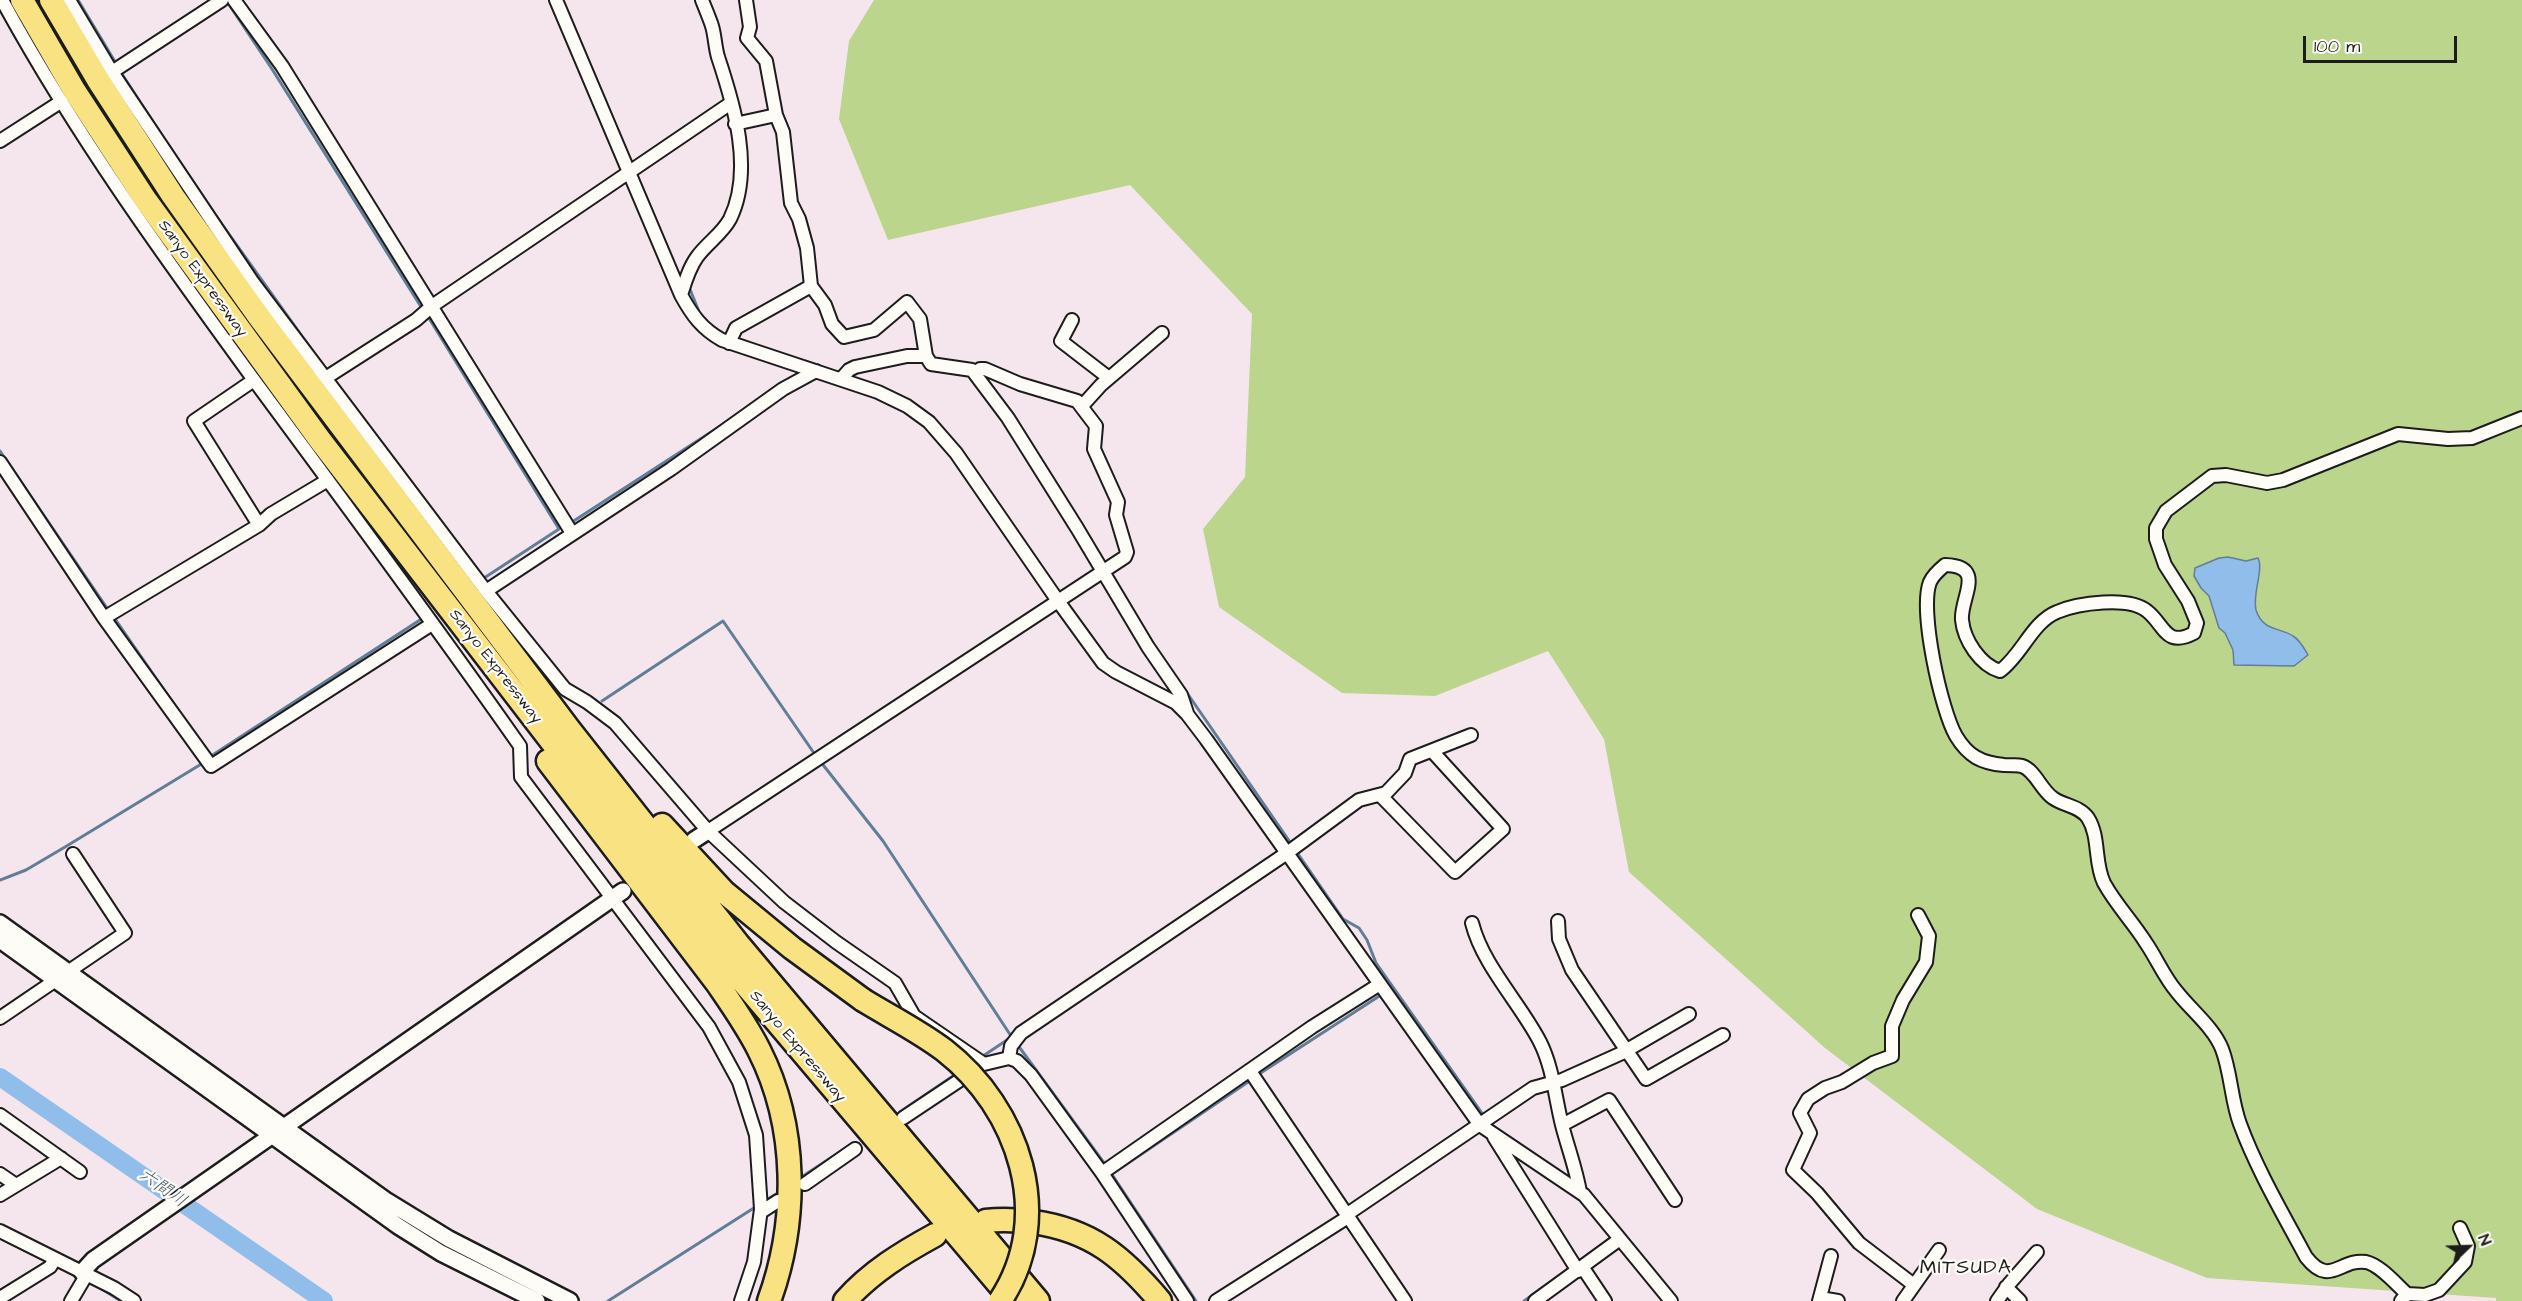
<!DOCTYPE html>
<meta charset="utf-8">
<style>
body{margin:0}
#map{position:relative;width:2522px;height:1301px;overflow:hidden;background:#f4e6ec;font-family:"Architects Daughter",sans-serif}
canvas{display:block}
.north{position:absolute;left:2438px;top:1217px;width:60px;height:60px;-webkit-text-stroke:4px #fdfcf7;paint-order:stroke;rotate:67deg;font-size:16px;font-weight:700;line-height:24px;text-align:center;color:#1c1c1c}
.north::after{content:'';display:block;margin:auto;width:21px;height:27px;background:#1c1c1c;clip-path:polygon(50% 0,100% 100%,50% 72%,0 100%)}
.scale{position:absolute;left:2303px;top:36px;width:154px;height:27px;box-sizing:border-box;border:3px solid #1c1c1c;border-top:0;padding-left:8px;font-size:18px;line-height:21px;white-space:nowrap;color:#1c1c1c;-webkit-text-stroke:4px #fdfcf7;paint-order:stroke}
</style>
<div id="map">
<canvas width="2522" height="1301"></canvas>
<div class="north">N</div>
<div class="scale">100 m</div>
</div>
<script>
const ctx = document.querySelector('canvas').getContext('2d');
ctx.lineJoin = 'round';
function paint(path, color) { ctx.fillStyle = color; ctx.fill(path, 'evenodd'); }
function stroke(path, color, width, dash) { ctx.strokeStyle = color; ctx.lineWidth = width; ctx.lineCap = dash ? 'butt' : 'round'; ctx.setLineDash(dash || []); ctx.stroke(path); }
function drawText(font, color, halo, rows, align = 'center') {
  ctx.font = font + ' "Architects Daughter","Klee One",sans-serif'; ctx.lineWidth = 4.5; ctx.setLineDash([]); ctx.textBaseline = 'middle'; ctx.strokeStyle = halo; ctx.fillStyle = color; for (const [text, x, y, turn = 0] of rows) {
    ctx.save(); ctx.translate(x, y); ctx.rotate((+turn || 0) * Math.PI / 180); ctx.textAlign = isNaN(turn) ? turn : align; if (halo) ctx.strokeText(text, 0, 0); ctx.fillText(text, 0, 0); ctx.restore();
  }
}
const green = new Path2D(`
 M874,0H2522V1301H2496V1298L2207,1278L2037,1209L1825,1048L1629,872L1604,739L1548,651L1435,696L1342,693L1219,607L1203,529L1245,477L1252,314L1130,185L888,240L839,119L849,41Z`);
const water = new Path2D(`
 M2228,557L2246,561L2258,558C2264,570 2252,594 2256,610C2263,632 2280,627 2293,636C2300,640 2304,648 2308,655L2294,666L2234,665L2233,650L2225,633L2219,628L2209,596L2201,588L2194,576L2195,568L2219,558Z`);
const stream = new Path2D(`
 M78,0L117,65
 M226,0L272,69L423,310
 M120,71L159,131
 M216,216L322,364
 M689,287L700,314
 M427,315L559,529L481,580
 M734,337L750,343
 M805,361L820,366
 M0,451L109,611
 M569,524L725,423
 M113,616L178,710
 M1185,690L1292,845
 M602,701L723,621L816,756
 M208,758L423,618
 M820,761L883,841L1013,1039
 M1296,851L1343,919L1359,928L1367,940L1376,963L1484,1116
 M0,880L26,870L65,847L203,763
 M1017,1044L1107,1167
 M983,1056L1010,1038
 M1256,1076L1384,993
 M900,1112L956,1074
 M1111,1173L1196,1301
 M1112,1174L1251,1080
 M803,1176L852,1144
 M765,1201L776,1194
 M0,1238L48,1262
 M54,1265L69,1272
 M97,1286L121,1301
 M608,1301L757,1206
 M1524,1301L1542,1288`);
const river = new Path2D(`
 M0,1077L324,1301`);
const minor = new Path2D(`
 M2,0C75,134 165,258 254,380C344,502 434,623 520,746L521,777L709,1027L739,1082L756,1135L761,1209L754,1262L741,1301
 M69,0L112,72L252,281L486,591L565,689L587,702L615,723L708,831L784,902L836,942L895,983L914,1016L984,1064L1009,1058L1017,1061L1031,1075L1102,1173L1187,1301
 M234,0L282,66L572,533
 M556,0L681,295C692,315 702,329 722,340L878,392L907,406L929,422L956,453L1058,601L1103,663L1116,672L1176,703L1187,714L1206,739L1480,1125L1584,1195L1671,1301
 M746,0L750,27L747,38L766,61L776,115L783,132L791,203L799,219L807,248L811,286L825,305L832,324L844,337L874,330L907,302L920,319L926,356
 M112,72L222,0
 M735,124L776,115
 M0,141L62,101
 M681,295C685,282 689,268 697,257C707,243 722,234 730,219C754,170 734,105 718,57C715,47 715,36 712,26C709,17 705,8 702,0
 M1072,320L1061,341L1109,378
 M729,343L736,328L811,286
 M324,379L416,320L432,306L731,103
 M841,379L849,370L855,367L907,356H926L931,364L972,370L1008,418L1077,528L1148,647L1181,695L1187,713
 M254,380L194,421L259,525
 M1082,406L1101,385L1162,333
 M0,462L104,618L211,766L432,624
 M486,591L671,469L783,389L816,371
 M104,618L259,525L271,514L328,480
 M1380,795L1455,872L1503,829L1432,751
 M708,831L1125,557L1127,552L1116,515L1118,502L1094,449L1096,426L1077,401L1020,384L985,369H980L975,374
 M1558,921L1559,939L1572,970L1646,1079L1723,1035
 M1472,923C1483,966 1520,1003 1540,1042C1553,1068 1555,1097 1562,1125C1568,1148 1576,1169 1580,1192
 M0,1018L125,933L73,854
 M1009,1058L1011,1046L1021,1033L1287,853L1359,800L1386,793L1405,773L1410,759L1471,735
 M1250,1071L1405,1301
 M0,1115L80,1172
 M903,1118L972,1072
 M1562,1125L1609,1100L1675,1200
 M1494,1137L1578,1271
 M1102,1173L1312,1027L1380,984
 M0,1174L16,1185
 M805,1184L855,1149
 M0,1195L61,1158
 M761,1212L778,1201
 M1346,1215L1533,1088L1562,1080L1622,1053L1689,1014
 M0,1231L114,1288L134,1301
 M1583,1268L1605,1301
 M1914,1285L1859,1243L1817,1193L1793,1170L1810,1133L1800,1113L1808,1099L1825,1088L1842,1082L1873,1063L1892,1056V1026L1903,1000L1926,962L1929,936L1918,915
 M2006,1287L2020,1301
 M2407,1294C2396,1284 2380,1265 2366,1262C2340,1258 2330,1288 2306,1257C2283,1214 2257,1170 2240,1124C2231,1100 2231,1072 2222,1049C2214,1028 2191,1010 2177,992C2164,977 2157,959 2146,943C2133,922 2116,905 2104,883C2094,863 2100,837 2088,818C2080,806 2064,806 2053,798C2041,790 2035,770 2022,766C2016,765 2009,765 2004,765C1981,763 1968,756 1956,736C1941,710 1919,610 1930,582C1933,575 1939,570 1945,565C1987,566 1960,598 1962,620C1964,640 1980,665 2000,671C2022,655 2032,622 2057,612C2078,603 2129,596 2147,611C2165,625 2165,648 2194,633L2197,623L2188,601L2165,565L2156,539V528L2166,511L2212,476L2226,475L2267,483L2283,480L2398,434L2448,439L2472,438L2522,418
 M0,1298L50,1267L55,1259
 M71,1301L87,1274
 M1216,1301L1348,1217
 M1535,1301L1620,1239
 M1819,1301L1831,1256
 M1821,1301L1826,1299L1838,1301
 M1903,1301L1939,1250
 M1997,1301L2009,1284L2037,1252
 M2401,1301L2407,1294L2425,1295L2439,1290L2465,1262L2468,1246L2460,1228`);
const tertiary = new Path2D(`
 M694,840L708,831
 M0,923L387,1201L449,1239L570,1301
 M0,940L398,1226L441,1253L537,1301
 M82,1272L93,1260L623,891`);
const motorway = new Path2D(`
 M22,0L74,90L145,199L320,440L552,742L721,956L1013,1301
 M51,0L98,80L173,196L259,317L569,729L739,945L1038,1301
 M548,761L717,983C732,1005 747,1026 759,1050C798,1127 798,1221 769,1301
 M662,825L724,892L792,948L863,1000
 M986,1221C1001,1219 1018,1220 1033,1222C1091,1230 1123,1257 1160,1301
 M845,1301C871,1272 902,1253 935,1235`);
const motorwayBridge = new Path2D(`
 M863,1000C889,1016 919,1031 944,1050C1019,1108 1056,1217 1000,1301`);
const streetNames = [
 ["Sanyo Expressway",202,279,54],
 ["Sanyo Expressway",495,667,52],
 ["Sanyo Expressway",797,1047,50]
];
const waterNames = [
 ["六間川",162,1189,35]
];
const quarterNames = [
 ["MITSUDA",1966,1269]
];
paint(green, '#bbd58d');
paint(water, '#91bdea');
stroke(water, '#627d98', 1.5);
stroke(stream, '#627d98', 3);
stroke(river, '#91bdea', 18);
stroke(minor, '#1c1c1c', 16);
stroke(tertiary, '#1c1c1c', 20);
stroke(motorway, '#1c1c1c', 27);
stroke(minor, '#fdfcf7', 12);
stroke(tertiary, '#fdfcf7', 15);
stroke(motorway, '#f8e281', 22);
stroke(motorwayBridge, '#1c1c1c', 27, []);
stroke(motorwayBridge, '#f8e281', 22);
drawText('16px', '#1c1c1c', '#fdfcf7', streetNames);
drawText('italic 18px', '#4b5c6e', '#fdfcf7', waterNames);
ctx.letterSpacing = '1.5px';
drawText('20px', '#1c1c1c', '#fdfcf7', quarterNames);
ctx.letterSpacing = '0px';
</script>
